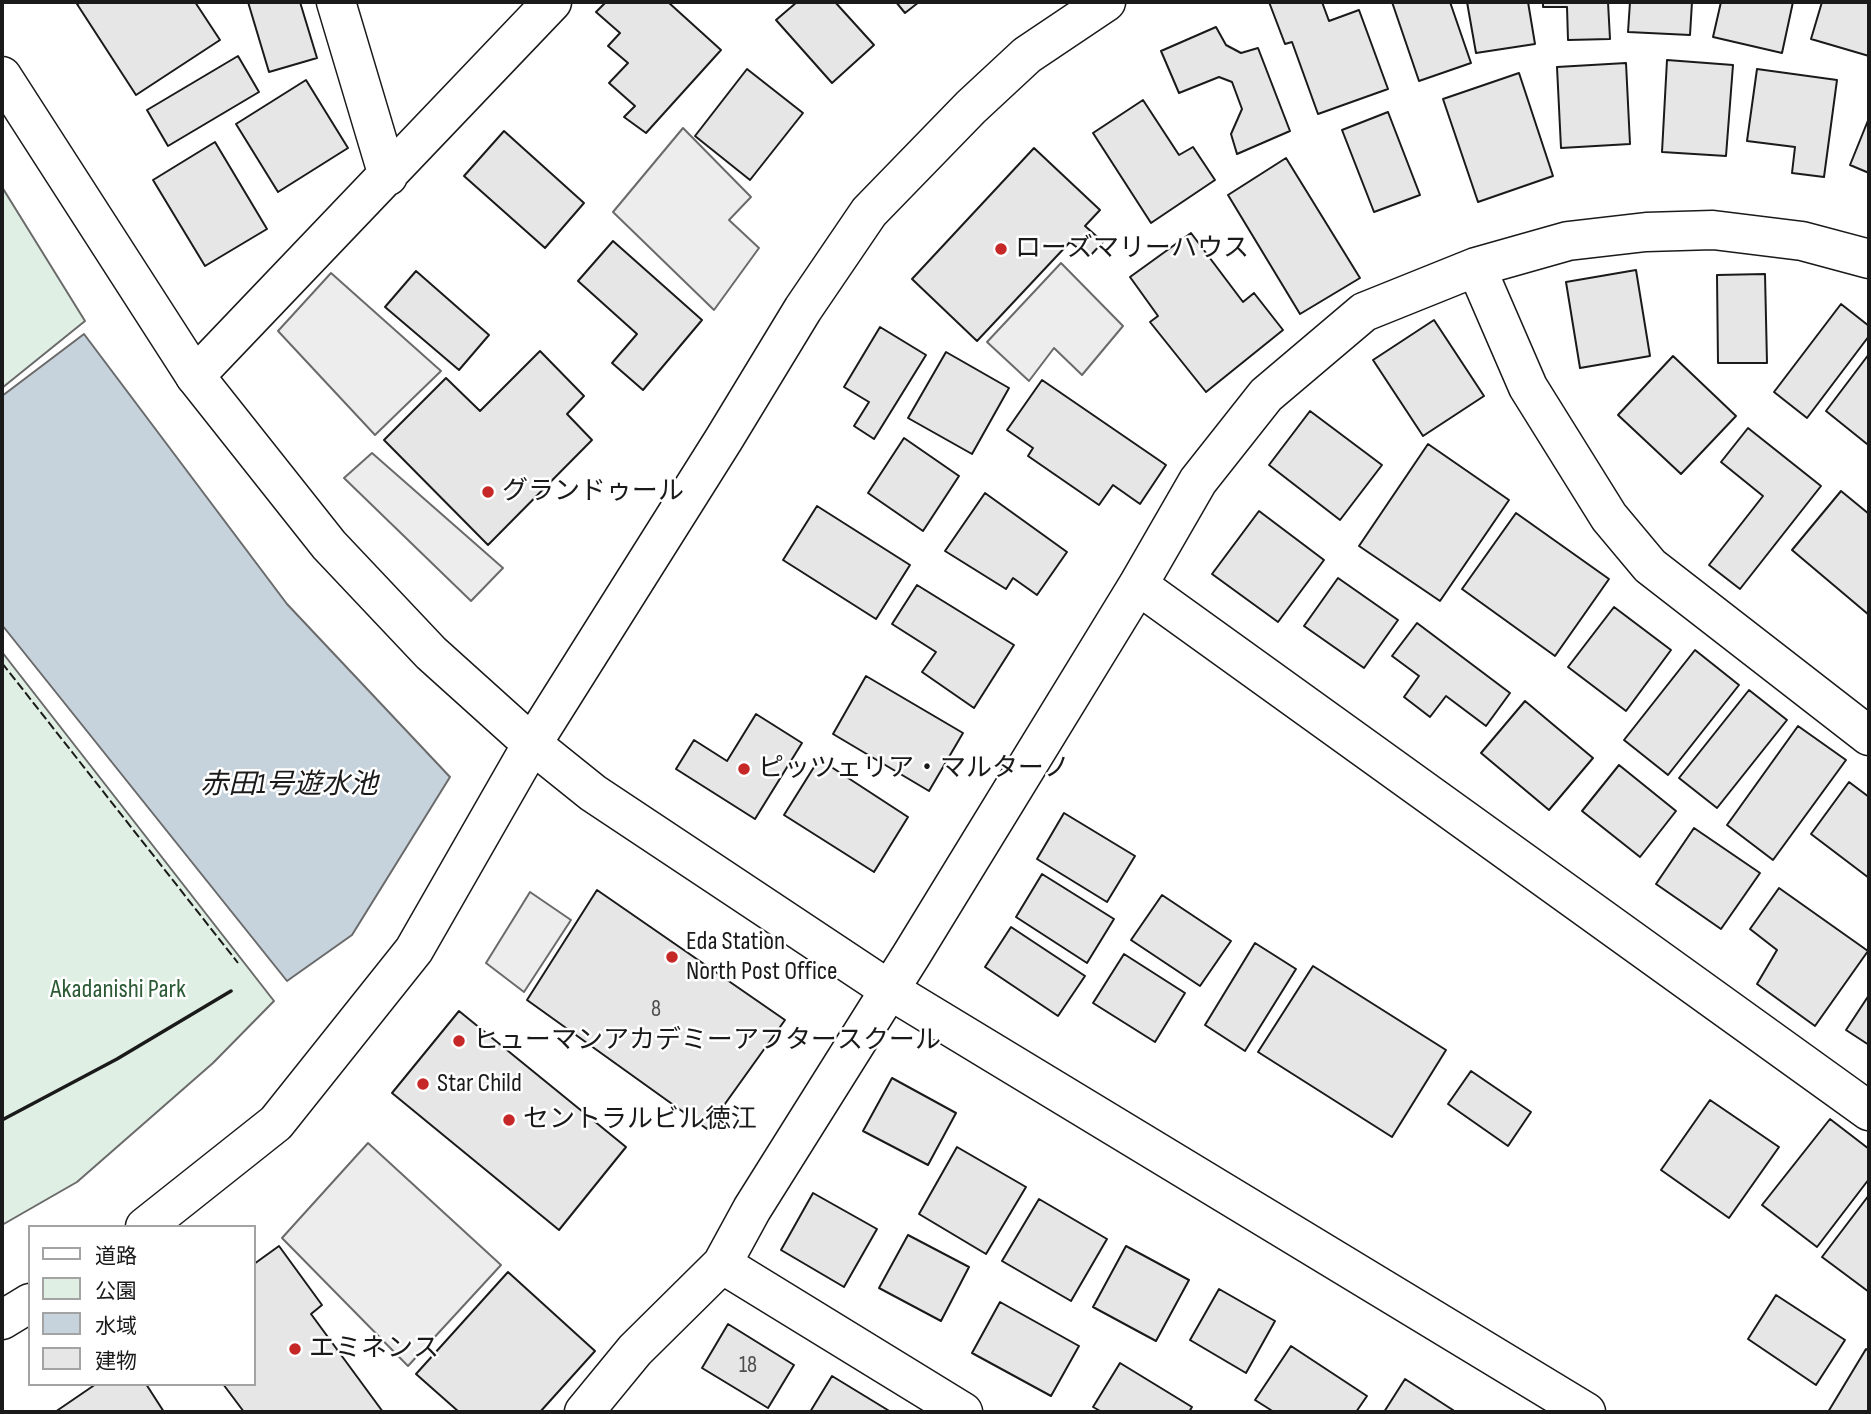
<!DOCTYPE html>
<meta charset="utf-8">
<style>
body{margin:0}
#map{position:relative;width:1871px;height:1414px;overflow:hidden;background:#fff;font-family:"Sofia Sans Condensed","Noto Sans JP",sans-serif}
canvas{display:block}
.frame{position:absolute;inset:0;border:4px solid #1a1a1a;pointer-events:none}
.legend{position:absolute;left:28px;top:1225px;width:228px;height:161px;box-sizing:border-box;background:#fff;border:2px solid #a3a3a3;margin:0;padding:9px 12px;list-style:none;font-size:21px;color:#1a1a1a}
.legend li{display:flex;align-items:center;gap:14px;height:35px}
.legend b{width:35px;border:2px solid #a3a3a3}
</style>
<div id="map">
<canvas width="1871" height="1414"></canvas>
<div class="frame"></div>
<ul class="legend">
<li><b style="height:9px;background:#fff"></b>道路</li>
<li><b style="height:19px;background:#e0efe3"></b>公園</li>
<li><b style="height:19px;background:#c6d2dc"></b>水域</li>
<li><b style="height:19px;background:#e6e6e6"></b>建物</li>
</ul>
</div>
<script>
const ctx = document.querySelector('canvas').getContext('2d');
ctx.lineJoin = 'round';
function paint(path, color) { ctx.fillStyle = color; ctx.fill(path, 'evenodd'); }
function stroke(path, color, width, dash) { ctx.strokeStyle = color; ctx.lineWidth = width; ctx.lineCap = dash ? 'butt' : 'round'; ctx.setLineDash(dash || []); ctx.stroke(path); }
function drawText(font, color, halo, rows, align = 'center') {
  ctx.font = font + ' "Sofia Sans Condensed","Noto Sans JP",sans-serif'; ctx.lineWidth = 5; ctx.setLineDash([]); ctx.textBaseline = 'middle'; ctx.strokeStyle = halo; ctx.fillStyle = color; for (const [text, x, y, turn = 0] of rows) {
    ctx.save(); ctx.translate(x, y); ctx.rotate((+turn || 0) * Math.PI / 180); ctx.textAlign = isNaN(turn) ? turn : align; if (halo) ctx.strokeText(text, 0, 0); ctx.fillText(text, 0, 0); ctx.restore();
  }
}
const green = new Path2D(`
 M2,187L85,321L2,388Z
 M2,652L274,1001L213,1063L77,1182L2,1225Z`);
const parking = new Path2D(`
 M683,128L751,197L729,220L759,248L714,310L613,212Z
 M1061,263L1123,326L1082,375L1054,348L1029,381L987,342Z
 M331,273L441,371L375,435L278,331Z
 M372,453L503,568L471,601L344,478Z
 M530,892L571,920L524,992L486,963Z
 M368,1143L501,1265L408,1366L282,1238Z`);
const water = new Path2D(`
 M84,334L287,604L450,777L352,935L287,981L2,625V396Z`);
const building = new Path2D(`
 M81,2H195L220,40L136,95L77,4Z
 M248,2H300L317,58L269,72Z
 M606,2H668L721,50L646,133L624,117L635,106L609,83L628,63L608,46L620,33L596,12Z
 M797,2H835L874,45L832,83L776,20Z
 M896,2H919L905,13Z
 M1269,2H1322L1329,21L1359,10L1388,89L1318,114L1292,42L1285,44Z
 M1392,2H1450L1471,63L1419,81Z
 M1467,2H1528L1535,44L1476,53Z
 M1543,2H1608L1610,39L1568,40L1567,7H1543Z
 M1630,2H1692L1690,35L1628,32Z
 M1721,2H1793L1782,53L1713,37Z
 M1822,2H1869V56L1811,39Z
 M1216,27L1226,45L1241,53L1258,48L1290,131L1237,154L1231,134L1242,109L1232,82L1219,77L1179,93L1161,51Z
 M238,56L259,92L168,146L147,110Z
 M1667,60L1733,65L1726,156L1662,152Z
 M1626,63L1630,144L1561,148L1557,67Z
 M747,69L803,113L750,180L695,136Z
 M1757,69L1837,80L1824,177L1792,173L1795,147L1747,141Z
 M1519,73L1553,176L1478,202L1443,99Z
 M306,80L348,148L278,192L236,124Z
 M1143,100L1179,155L1193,147L1215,180L1151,223L1093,133Z
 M1388,112L1420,195L1374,212L1342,130Z
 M1869,118V173L1850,165Z
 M504,131L584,203L545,248L464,176Z
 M215,142L267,229L205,266L153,180Z
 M1034,148L1100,210L1085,226L1103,242L1089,257L1070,242L977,341L912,279Z
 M1286,158L1360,278L1300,314L1228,195Z
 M1191,233L1243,302L1254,293L1283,330L1206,392L1150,322L1158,316L1130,277Z
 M613,241L702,320L643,390L612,363L637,334L578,281Z
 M1636,270L1650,356L1580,368L1566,282Z
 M416,271L489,335L459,370L385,307Z
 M1765,274L1767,363H1718L1717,275Z
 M1841,304L1869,326V336L1807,418L1774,392Z
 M1434,320L1484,396L1423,436L1373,360Z
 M880,327L926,355L874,439L854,426L869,402L844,387Z
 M540,351L584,396L567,414L592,440L488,545L384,440L446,378L480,411Z
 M946,352L1009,388L972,454L908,418Z
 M1869,354V442L1867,444L1826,411Z
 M1673,356L1736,416L1681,474L1618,415Z
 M1042,380L1166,465L1140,504L1113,485L1099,505L1028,456L1033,448L1007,430Z
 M1310,411L1382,465L1340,520L1269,465Z
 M1748,428L1821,486L1740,589L1709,565L1763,496L1721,462Z
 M904,438L959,476L923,531L868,493Z
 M1428,444L1509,500L1440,601L1359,546Z
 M1841,491L1869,514V615L1792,550Z
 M985,493L1067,552L1037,595L1013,578L1006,589L945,551Z
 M817,506L910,565L876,619L783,560Z
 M1259,511L1324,560L1278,622L1212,574Z
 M1516,513L1609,579L1555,656L1462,589Z
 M1338,578L1398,620L1364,668L1304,626Z
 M917,585L1014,645L974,708L922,672L936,652L892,624Z
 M1614,607L1671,650L1626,711L1568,667Z
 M1417,623L1510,693L1486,726L1446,696L1430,717L1404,697L1419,676L1392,656Z
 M1695,650L1739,685L1668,775L1624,740Z
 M866,676L963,733L929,791L833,734Z
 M1749,690L1787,720L1717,808L1679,778Z
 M1525,701L1593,758L1549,810L1481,753Z
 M756,714L802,743L755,819L676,769L694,740L727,761Z
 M1798,726L1846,760L1773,860L1727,825Z
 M819,759L908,817L874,872L784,815Z
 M1619,765L1676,811L1640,857L1582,811Z
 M1849,782L1869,797V878L1811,834Z
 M1064,813L1135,856L1107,902L1037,859Z
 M1694,828L1760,873L1721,929L1656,884Z
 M1042,874L1114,919L1087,963L1016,917Z
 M1779,888L1868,951L1815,1026L1757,984L1777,950L1750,929Z
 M597,890L785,1020L707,1129L527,1000Z
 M1162,895L1231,941L1200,986L1131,940Z
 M1011,927L1085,976L1058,1016L985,967Z
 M1255,943L1296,969L1245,1051L1205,1025Z
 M1124,954L1185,993L1155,1042L1093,1003Z
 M1313,966L1446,1050L1392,1137L1258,1052Z
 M1869,995V1045L1846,1030Z
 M459,1011L626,1147L559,1230L392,1093Z
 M1471,1071L1531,1112L1508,1146L1448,1104Z
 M892,1078L956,1113L928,1165L863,1131Z
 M1710,1100L1779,1147L1729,1218L1661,1170Z
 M1830,1119L1869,1149V1179L1817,1247L1762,1205Z
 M957,1147L1026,1187L986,1254L919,1214Z
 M813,1193L877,1229L844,1287L781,1250Z
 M1869,1195V1292L1822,1257Z
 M1039,1199L1107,1239L1071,1301L1002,1261Z
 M908,1235L969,1267L941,1321L879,1288Z
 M279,1246L322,1305L311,1314L383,1412H244L223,1384H254V1264Z
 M1126,1246L1189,1280L1156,1341L1093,1307Z
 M508,1272L595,1351L540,1412H459L416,1374Z
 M1219,1289L1275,1321L1246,1373L1190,1340Z
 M1776,1295L1845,1340L1816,1385L1748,1339Z
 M1000,1302L1079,1346L1051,1396L972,1353Z
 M728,1324L794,1365L768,1408L702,1368Z
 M1291,1346L1367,1396L1356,1412H1274L1255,1400Z
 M1866,1349L1869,1351V1412H1828Z
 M1120,1363L1192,1407L1189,1412H1102L1093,1407Z
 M832,1376L891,1412H810Z
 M1405,1379L1456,1412H1384Z
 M96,1384H146L164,1412H55Z`);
const minor = new Path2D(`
 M336,2L388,176
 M1476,267L1528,387L1609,517L1650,566L1869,736
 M195,376L552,2
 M1138,585L1869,1111
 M722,1264L963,1412
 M584,1412L635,1350L722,1264L752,1209L912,954L1138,585L1198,481L1266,395L1364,312L1476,267L1568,241L1646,232L1713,230L1802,241L1869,259`);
const tertiary = new Path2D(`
 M2,76L195,376L329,545L431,653L532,744L593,793L888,989L1586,1412
 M145,1227L276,1123L414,950L532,744L724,439L803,309L869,212L971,107L1027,55L1106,2
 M2,1320L30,1303`);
const fence = new Path2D(`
 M2,663L238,963`);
const wall = new Path2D(`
 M2,1120L117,1059L231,991`);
const markers = [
 [1001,249,7,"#c62828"],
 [488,492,7,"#c62828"],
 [744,769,7,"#c62828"],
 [672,957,7,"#c62828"],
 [459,1041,7,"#c62828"],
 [423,1084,7,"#c62828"],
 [509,1120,7,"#c62828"],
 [295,1349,7,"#c62828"]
];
const numberNames = [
 ["8",656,1010],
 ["18",748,1366]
];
const poiNames = [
 ["ローズマリーハウス",1015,249],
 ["グランドゥール",502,492],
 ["ピッツェリア・マルターノ",758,769],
 ["Eda Station",686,942],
 ["North Post Office",686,972],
 ["ヒューマンアカデミーアフタースクール",473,1041],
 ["Star Child",437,1084],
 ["セントラルビル徳江",523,1120],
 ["エミネンス",309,1349]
];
const parkNames = [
 ["Akadanishi Park",118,990]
];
const waterNames = [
 ["赤田1号遊水池",289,786]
];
paint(green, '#e0efe3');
stroke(green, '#6a6a6a', 2);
paint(parking, '#ededed');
stroke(parking, '#6a6a6a', 2);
paint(water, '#c6d2dc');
stroke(water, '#6a6a6a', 2);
paint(building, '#e6e6e6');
stroke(building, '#1a1a1a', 2);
stroke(minor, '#1a1a1a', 41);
stroke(tertiary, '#1a1a1a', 41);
stroke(minor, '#fff', 38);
stroke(tertiary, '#fff', 38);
stroke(fence, '#1a1a1a', 2, [9, 3.5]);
stroke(wall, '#1a1a1a', 3.5);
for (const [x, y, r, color] of markers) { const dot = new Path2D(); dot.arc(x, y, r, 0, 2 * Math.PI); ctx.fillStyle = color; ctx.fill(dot); stroke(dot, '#fff', 2.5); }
drawText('23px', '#4d4d4d', null, numberNames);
drawText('26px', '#1a1a1a', '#fff', poiNames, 'left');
drawText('26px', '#2b5a34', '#fff', parkNames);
drawText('italic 28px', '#1a1a1a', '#fff', waterNames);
</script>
